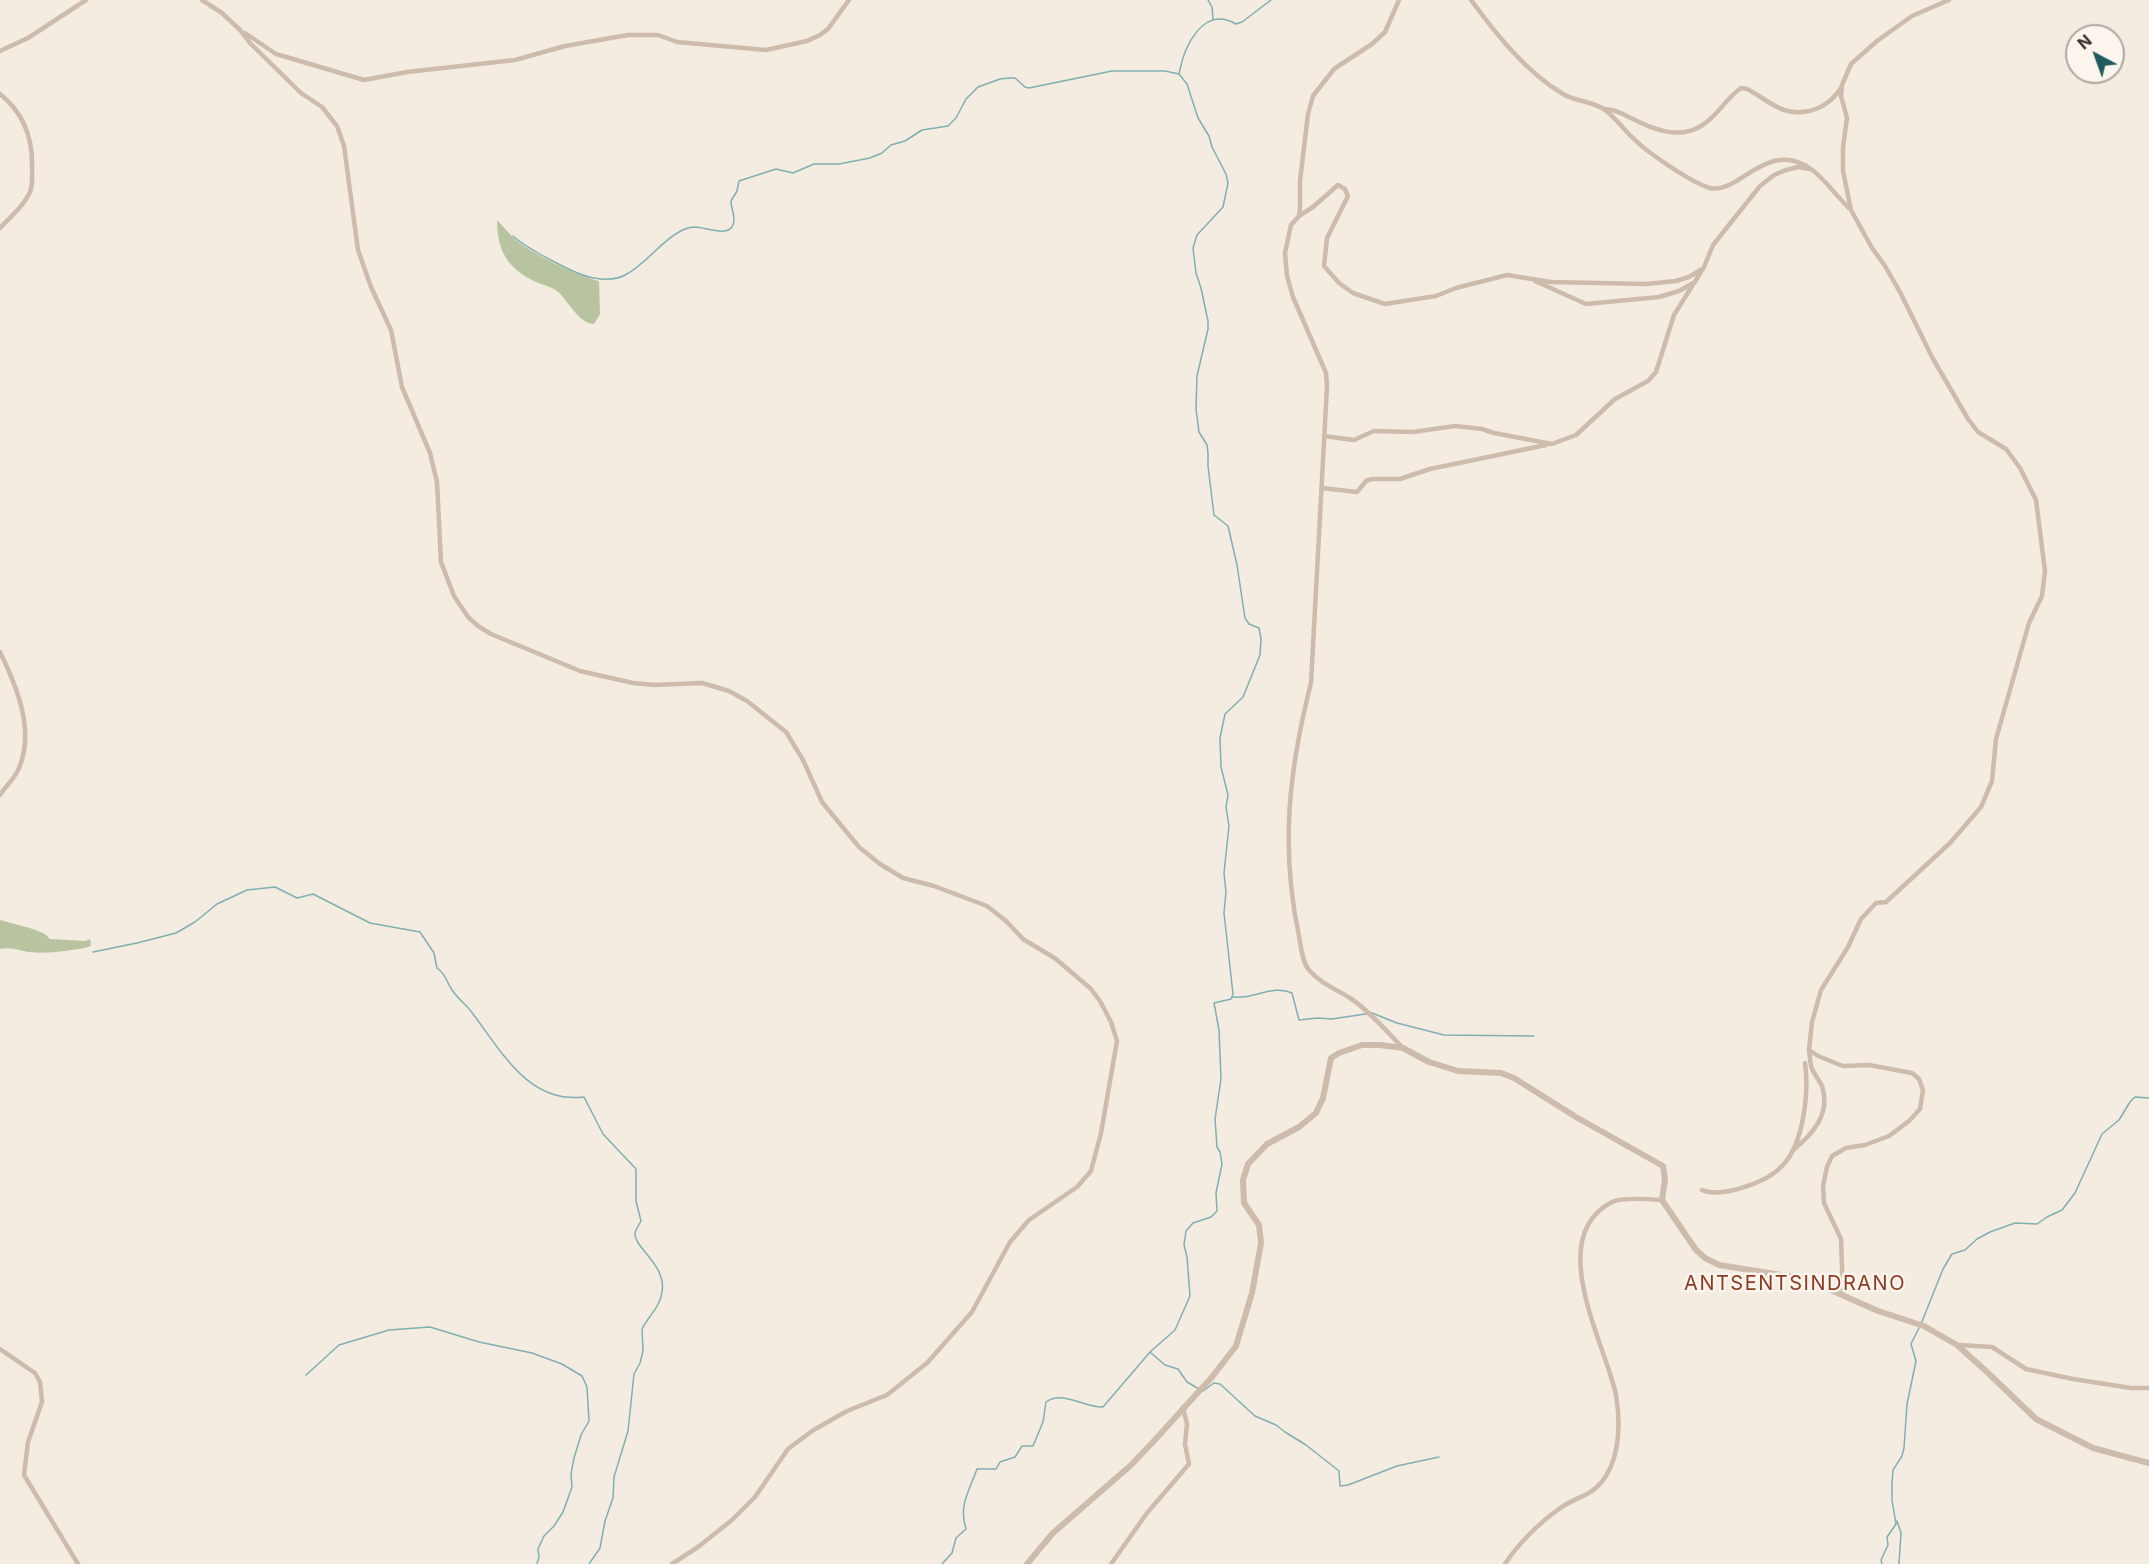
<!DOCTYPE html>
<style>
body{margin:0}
#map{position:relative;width:2149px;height:1564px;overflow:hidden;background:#f4ebe1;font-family:Inter,sans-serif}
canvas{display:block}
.north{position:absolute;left:2065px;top:24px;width:60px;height:60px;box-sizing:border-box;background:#fbf5ee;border:2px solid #aea6a0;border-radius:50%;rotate:319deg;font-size:16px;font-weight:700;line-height:24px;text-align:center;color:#3b302b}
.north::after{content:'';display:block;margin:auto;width:21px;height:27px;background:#1f5a5e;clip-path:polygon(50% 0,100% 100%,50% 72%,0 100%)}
</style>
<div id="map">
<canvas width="2149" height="1564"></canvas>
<div class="north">N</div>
</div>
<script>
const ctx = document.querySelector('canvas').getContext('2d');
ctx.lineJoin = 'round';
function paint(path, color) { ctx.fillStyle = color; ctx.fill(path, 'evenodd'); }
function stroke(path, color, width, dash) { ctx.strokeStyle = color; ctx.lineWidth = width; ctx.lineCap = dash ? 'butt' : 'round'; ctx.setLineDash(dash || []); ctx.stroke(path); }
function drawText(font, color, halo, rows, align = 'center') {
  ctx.font = font + ' Inter,sans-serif'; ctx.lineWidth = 5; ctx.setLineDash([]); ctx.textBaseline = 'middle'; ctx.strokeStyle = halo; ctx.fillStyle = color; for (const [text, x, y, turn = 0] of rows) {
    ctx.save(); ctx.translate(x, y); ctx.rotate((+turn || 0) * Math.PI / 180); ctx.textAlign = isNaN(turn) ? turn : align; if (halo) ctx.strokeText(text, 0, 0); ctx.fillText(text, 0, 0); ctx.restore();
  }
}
const green = new Path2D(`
 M497,220C504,227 510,235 517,241C535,255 577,276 599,281L600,314L594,324C579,324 568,300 557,291C552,287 543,285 536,282C508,269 497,251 497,220Z
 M0,920L33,929L45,934L50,939L85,941L90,939L91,946C75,951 45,954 28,952C18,950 10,947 0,949Z`);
const stream = new Path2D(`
 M1208,0L1212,7L1213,19
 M1179,74C1184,46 1203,5 1236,24L1242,22L1271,0
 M513,236C526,248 577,276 594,278C605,280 616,280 625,275C645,265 659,243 679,232C684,229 691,227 696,227C708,228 734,240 734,219C734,213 731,208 731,201L737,191L739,181L776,169L793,173L814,164H839L870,158L882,153L891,145L905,141L922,130L948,126L956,118L966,99L978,87L1000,79L1010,78H1015L1025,87L1029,88L1112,71H1165L1179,74L1187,84L1198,118L1209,136L1212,147L1226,174L1228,183L1223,207L1197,235L1193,248L1196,273L1201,288L1208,321V329L1197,376L1196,409L1199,432L1207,445L1208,453V466L1214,515L1228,526L1237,565L1245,618L1249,624L1259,628L1261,639L1260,655L1243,697L1225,714L1220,738L1221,767L1228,795L1226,807L1229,826L1224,873L1226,892L1224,913L1233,994L1231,999L1214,1003L1219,1030L1221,1079L1215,1119L1217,1147L1220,1152L1222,1164L1216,1193L1217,1211L1211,1217L1193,1223L1186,1231L1184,1245L1187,1257L1190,1296L1175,1330L1150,1352L1103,1407C1085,1408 1063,1390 1046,1402L1043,1422L1033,1446H1022L1015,1457L1000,1462L996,1469H977C970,1489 958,1506 966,1529L956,1538L952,1553L942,1564
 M93,952L137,943L176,933L195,922L217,904L247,890L275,887L297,898L313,894L370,923L420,932L434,953L437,968C446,974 446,981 452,990C458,999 467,1005 473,1014C502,1052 529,1104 584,1097L603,1134L636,1169V1201L641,1221C639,1225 635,1230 635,1234C634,1247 667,1266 662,1292C660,1308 648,1316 642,1329L643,1351L640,1363L634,1374L628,1431L614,1477L613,1498L605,1521L600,1548L589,1564
 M1233,997C1253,1000 1273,984 1292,993L1299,1020L1317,1018L1332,1019L1372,1013L1397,1023L1444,1035L1534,1036
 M1921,1324L1943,1269L1952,1254L1965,1250L1977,1239L1990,1232L2015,1223L2037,1224L2047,1217L2062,1210L2075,1193L2102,1134L2119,1120L2130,1102L2135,1097L2149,1098
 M1150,1352L1165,1365L1178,1369L1187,1382L1199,1389
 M306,1375L339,1345L389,1330L430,1327L479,1342L532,1353L562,1364L582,1376L587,1387L589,1421L581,1435L574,1458L571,1474L572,1487L563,1512L554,1526L544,1536L538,1549L539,1557L537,1564
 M1203,1391L1214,1383L1220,1384L1255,1416L1276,1425L1285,1432L1306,1445L1339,1471L1340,1486L1348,1485L1397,1466L1439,1457
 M1897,1521L1901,1533L1899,1564
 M1882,1564L1881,1560L1888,1545L1887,1537L1896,1524L1892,1500V1483L1893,1470L1902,1456L1904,1448L1907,1404L1916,1361L1911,1344L1919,1328`);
const minor = new Path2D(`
 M202,0L222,13L240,30L250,43L301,93L322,107L337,126L344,146L358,250L371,287L391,330L402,387L430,453L437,482L441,562L454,596L468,617L478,626L491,634L580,671L633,683L654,685L702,683L729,691L747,701L786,732L803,760L822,802L859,847L880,864L903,878L934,886L987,906L1006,921L1023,939L1056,959L1091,989L1100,1001L1111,1022L1117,1041L1101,1133L1091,1171L1077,1187L1029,1220L1010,1242L972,1312L927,1363L887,1395L847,1411L812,1431L788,1449L755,1497L732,1520L698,1547L672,1564
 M1399,0L1385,32L1372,44L1334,69L1313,96L1308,114L1300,181V208L1299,216L1291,225L1285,253L1287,276L1293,297L1326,373L1327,386L1311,683C1289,769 1280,848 1299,936C1301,946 1302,962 1309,970C1321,984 1336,989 1350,998C1370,1011 1387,1032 1403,1048
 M1471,0C1496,34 1526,72 1563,94C1576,102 1593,101 1605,110C1616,118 1624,130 1634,139C1648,153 1692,183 1710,188C1739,195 1767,138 1811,169C1826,180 1836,196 1849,208
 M245,33L276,54L364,80L407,72L515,60L565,46L628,35H658L677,42L766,50L807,41L820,35L828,29L849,0
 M0,51L28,38L86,0
 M0,94C24,113 33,138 32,168C32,176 33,185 30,192C23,207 11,216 0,228
 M1605,109C1615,109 1622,114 1631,118C1652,129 1679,140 1701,126C1718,116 1725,99 1741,88L1747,89C1759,95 1772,106 1784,110C1807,117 1829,107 1841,88
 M1299,216L1313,207L1338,185L1345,189L1348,196L1327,238L1324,266L1339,283L1353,293L1385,304L1436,296L1456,288L1507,275L1551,282L1646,284L1676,281L1689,277L1702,269
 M1535,281L1586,304L1659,297L1679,291L1695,282
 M1324,436L1354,440L1374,431L1413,432L1455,426L1482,429L1494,433L1552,444L1576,435L1615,399L1648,381L1656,372L1674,315L1704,267L1713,245L1760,186L1774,175L1786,170L1798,167L1810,169
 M1322,488L1357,492L1366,481L1372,479H1400L1430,469L1546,445
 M0,652C17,687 35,730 19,768C15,778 6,786 0,795
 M1792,1151C1813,1134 1831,1114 1822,1086C1819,1080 1815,1075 1812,1069C1810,1064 1810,1056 1809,1050
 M1702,1190C1713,1195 1727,1192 1738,1189C1755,1184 1771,1178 1783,1165C1804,1143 1809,1091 1805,1063
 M1843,1295L1841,1239L1824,1203L1823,1186L1827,1167L1832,1156L1846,1148L1865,1145L1889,1136L1909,1121L1920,1109L1923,1090L1919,1079L1912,1073L1869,1065L1843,1066L1818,1056L1809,1050L1812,1022L1821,990L1848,947L1861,919L1876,903L1886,902L1950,843L1981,807L1992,781L1996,739L2029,623L2042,596L2045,571L2036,500L2020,468L2006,449L1978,432L1968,419L1932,357L1901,294L1885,266L1872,248L1851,210L1843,171V147L1847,118L1841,96L1842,85L1851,64L1877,41L1912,16L1949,0
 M1959,1345L1992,1347L2026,1369L2073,1379L2131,1388H2149
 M0,1349L35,1373L40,1382L42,1402L28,1442L24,1475L78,1564
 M1111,1564L1147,1513L1189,1464L1185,1444L1187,1424L1183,1407
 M1505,1564C1518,1544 1539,1523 1559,1509C1568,1502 1577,1499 1587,1494C1604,1485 1612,1468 1616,1450C1620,1431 1619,1413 1616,1395C1605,1343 1544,1237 1612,1202C1623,1197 1649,1199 1662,1200`);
const tertiary = new Path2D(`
 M1027,1564L1053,1533L1130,1466L1153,1442L1212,1377L1236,1346L1252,1293L1261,1243L1259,1225L1244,1203L1243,1180L1248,1164L1267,1144L1299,1127L1316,1113L1323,1098L1331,1058L1339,1053L1362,1045H1380L1403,1048L1429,1062L1458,1071L1501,1073L1514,1078L1576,1117L1663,1166L1665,1179L1662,1200L1696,1250L1705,1258L1719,1265L1806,1279L1878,1311L1924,1326L1957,1345L1986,1371L2036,1419L2093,1448L2149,1463`);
const neighbourhoodNames = [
 ["ANTSENTSINDRANO",1795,1284]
];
paint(green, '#b8c4a0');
stroke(stream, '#7fb0b2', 1.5);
stroke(minor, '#cdbbac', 4.5);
stroke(tertiary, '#cdbbac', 6);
ctx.letterSpacing = '1.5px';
drawText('20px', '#8c3b22', '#fbf5ee', neighbourhoodNames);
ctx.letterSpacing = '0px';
</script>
